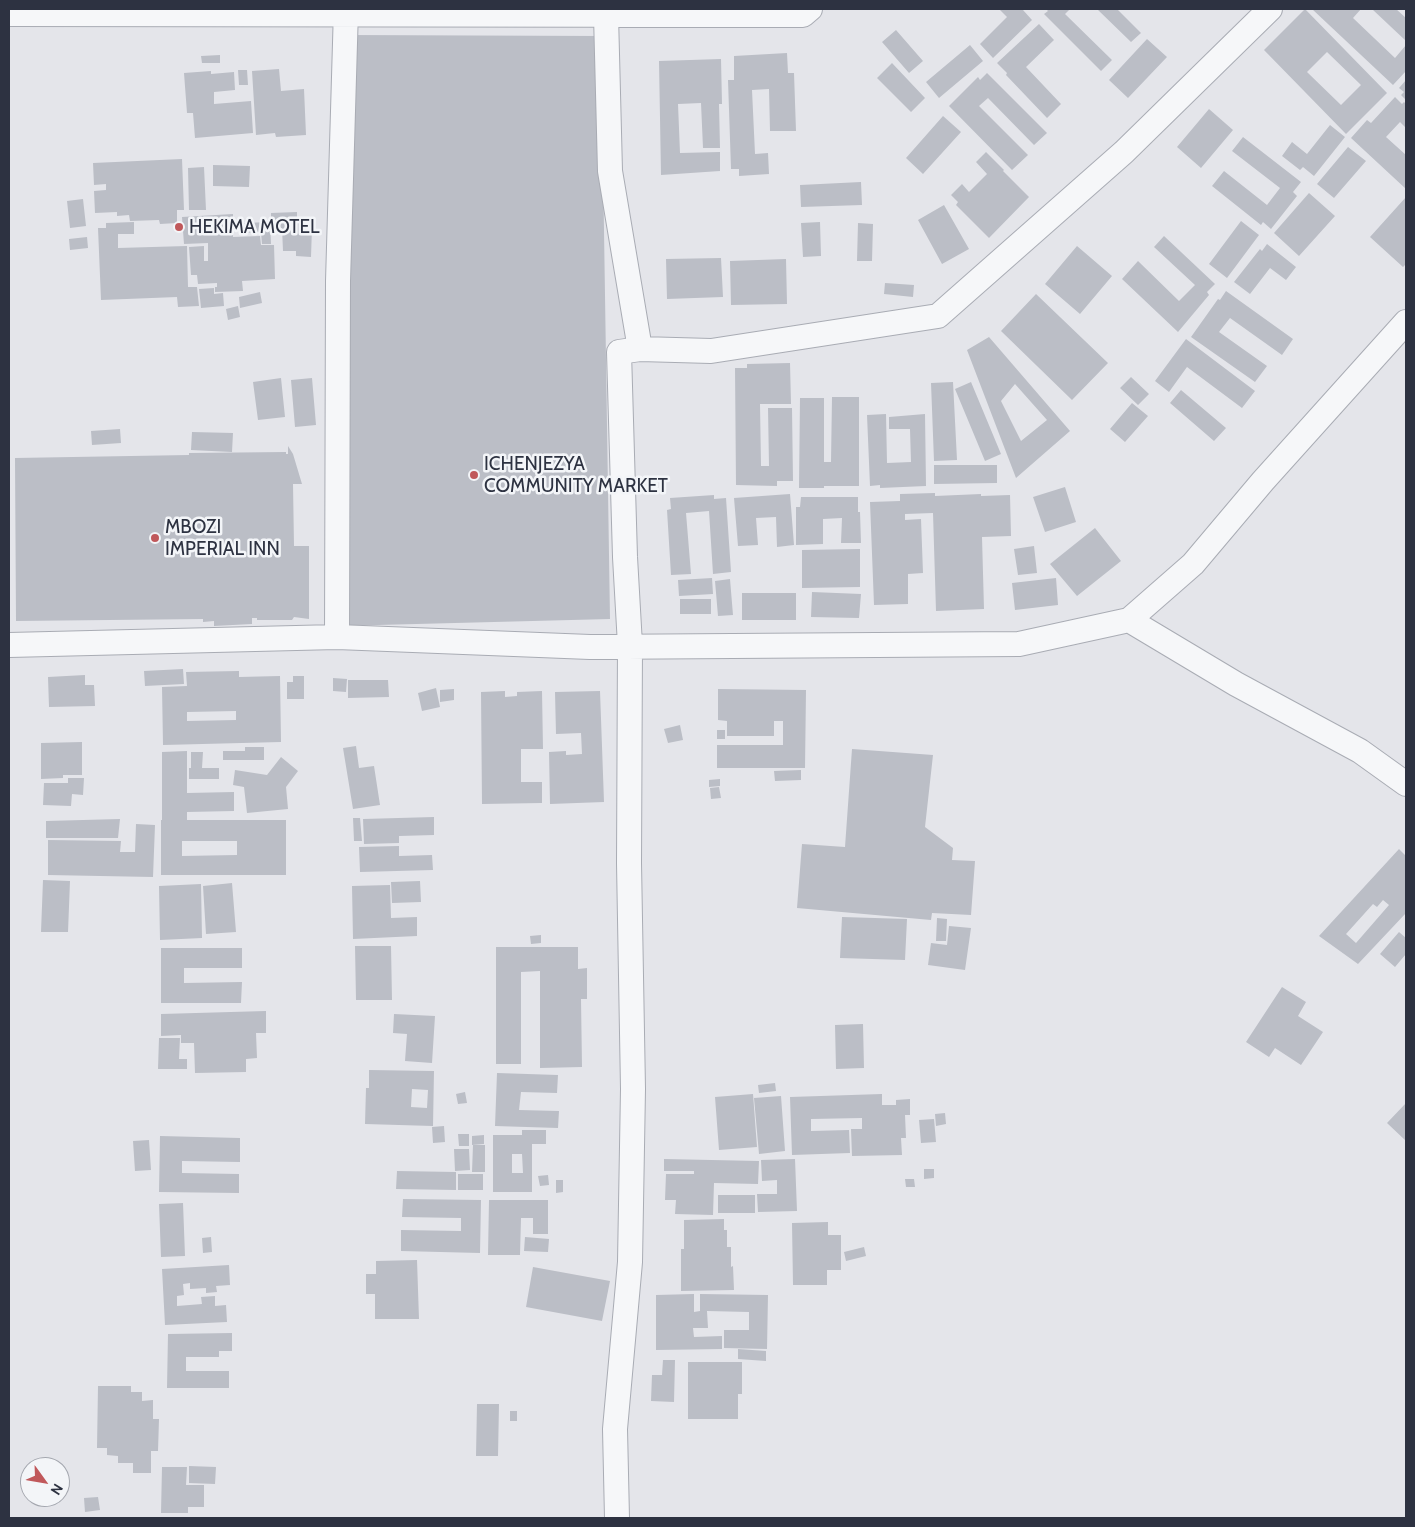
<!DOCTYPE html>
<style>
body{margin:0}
#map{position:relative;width:1415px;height:1527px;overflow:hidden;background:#e4e5ea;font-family:Cabin,sans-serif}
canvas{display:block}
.frame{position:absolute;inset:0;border:10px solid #2d3241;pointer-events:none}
.north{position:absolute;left:20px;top:1457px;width:50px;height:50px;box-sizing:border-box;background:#f3f5f8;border:1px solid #a4a7af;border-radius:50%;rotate:122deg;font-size:14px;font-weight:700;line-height:20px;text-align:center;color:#2d3241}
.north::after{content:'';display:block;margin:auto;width:18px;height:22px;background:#c0585b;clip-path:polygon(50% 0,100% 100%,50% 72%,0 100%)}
</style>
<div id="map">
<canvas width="1415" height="1527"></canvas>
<div class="frame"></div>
<div class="north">N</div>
</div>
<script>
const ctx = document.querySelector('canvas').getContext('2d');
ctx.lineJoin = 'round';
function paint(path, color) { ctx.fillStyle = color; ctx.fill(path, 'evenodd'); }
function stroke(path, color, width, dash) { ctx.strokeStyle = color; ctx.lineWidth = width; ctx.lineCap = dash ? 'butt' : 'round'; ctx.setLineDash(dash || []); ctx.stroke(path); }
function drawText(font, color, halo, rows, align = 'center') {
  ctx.font = font + ' Cabin,sans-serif'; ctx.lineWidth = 5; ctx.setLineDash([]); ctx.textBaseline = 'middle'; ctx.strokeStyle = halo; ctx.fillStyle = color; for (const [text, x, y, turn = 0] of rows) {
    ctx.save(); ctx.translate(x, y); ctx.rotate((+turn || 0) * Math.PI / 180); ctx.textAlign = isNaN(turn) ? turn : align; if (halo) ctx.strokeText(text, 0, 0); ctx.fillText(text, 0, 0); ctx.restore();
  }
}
const building = new Path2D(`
 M999,9H1023V10L1032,20L993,58L980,44L1007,17Z
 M1046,9H1070L1065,14L1112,60L1101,71L1044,14L1048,11Z
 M1097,9H1117L1141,33L1131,42Z
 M1305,9L1387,93L1346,134L1264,50ZM1327,52L1361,85L1341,105L1307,72Z
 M1312,9H1361L1353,18L1395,58L1406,45V71L1393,85Z
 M1372,9H1396L1406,18V41Z
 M1039,24L1054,40L1026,67L1061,104L1047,118L1006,75L1007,73L997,63Z
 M896,30L923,61L909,73L882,42Z
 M347,35L601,36L610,619L339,626Z
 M1147,39L1167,57L1128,98L1109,80Z
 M970,45L983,61L939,98L926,82Z
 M787,53L788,73H794L796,131H770L769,89L752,90L755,154L768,153L769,174L739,176V169H731L728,80H734V56Z
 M220,55V63H202L201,56Z
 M721,59L722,104H719L720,148H703L701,103L678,104L680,153L720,152V171L661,175L659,61Z
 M892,63L925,98L911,112L877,78Z
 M279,69L281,91L304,89L306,135L276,137L275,133L256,135L252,71Z
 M238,70H247L248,85H239Z
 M211,71V74L234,72L235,90L214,92V104L251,101L253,133L195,138L193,113H187L184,73Z
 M987,73L1047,133L1034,145L988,98L979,106L1028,155L1012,170L949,106L978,77L980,80Z
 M1406,80V100L1401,95L1404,92L1399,88Z
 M1395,97L1402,104L1404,102L1406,104V128L1400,122L1386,137L1406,155V189L1351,138L1367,120L1371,123Z
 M1209,109L1233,130L1201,168L1177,147Z
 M943,116L961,132L923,174L906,158Z
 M1330,125L1345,137L1314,176L1303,167L1300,170L1282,156L1292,142L1307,154Z
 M1243,137L1301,182L1293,192L1297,196L1271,229L1263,222L1261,225L1212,186L1224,171L1267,205L1280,188L1232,151Z
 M1348,147L1366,161L1334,198L1317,184Z
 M986,152L1004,170L1003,171L1029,197L989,238L956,205L958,202L951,195L962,184L969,192L987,174L976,162Z
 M182,159L184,210H177V223L160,224L159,220L130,221L129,215L117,216V212L95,213L94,191L106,190V184L94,185L93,163Z
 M213,165L250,166L249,187L213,186Z
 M204,167L206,210H189L188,168Z
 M861,182L862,205L801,207L800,185Z
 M1309,193L1335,216L1299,256L1274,233Z
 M1406,197V264L1403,267L1370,237Z
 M83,199L86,226L70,228L67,201Z
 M944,205L969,249L942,264L918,220Z
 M297,212V219H310V227H312L311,257L296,256V251H283L282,228H271V213Z
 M233,214V237L260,236L261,245H274L275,279L242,281L243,291L215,292V287H217V283L198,284L197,275H191L189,247L204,246V261H208V243L184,244L182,217Z
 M1241,221L1259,235L1227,278L1209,264Z
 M134,222V234H118V248L187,246L188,287H197L199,306L178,307L177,297L101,300L98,228H106V223Z
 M270,222L271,244H262L261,232L244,233V223Z
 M820,222L821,256L803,257L801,223Z
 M858,223L873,224L872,261H857Z
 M1164,236L1215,284L1207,292L1209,295L1178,332L1122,279L1138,261L1179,301L1195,285L1154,247Z
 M87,237L88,248L70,250L69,239Z
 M1267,244L1296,267L1286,280L1270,268L1250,294L1234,282L1260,249L1262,251Z
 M1077,246L1112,276L1080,314L1045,284Z
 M721,258L723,297L667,299L666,259Z
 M786,259L787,304L731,305L730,261Z
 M885,283L914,285L913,297L884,294Z
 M214,288V294L223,293L224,306L201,308L199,289Z
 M1226,291L1293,339L1282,355L1230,318L1219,332L1267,366L1255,382L1191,337L1218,299L1220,300Z
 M260,292L262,303L240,308L239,297Z
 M1036,294L1108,363L1072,400L1001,331Z
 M238,306L240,317L228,320L226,309Z
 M989,337L1070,431L1016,478L967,350ZM1015,384L1047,420L1021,441L1001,401Z
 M1186,339L1255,391L1242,408L1187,367L1169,392L1155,381Z
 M790,363L791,404H760L761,466H769L768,408H792L793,481H777V486L736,485L735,368H747V364Z
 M1131,377L1149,394L1138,405L1120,388Z
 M281,378L285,417L258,420L253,382Z
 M312,378L316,425L295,427L291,380Z
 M953,382L957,460L934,461L931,383Z
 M971,382L1001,454L985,461L955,389Z
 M1181,390L1226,428L1214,441L1170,403Z
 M832,397H859V486H824V488H799L800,398H824V462H831Z
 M1132,403L1148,416L1125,442L1110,429Z
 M886,414L887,463L911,462L910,429H889V417L925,414L926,486L880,488V485L870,486L867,415Z
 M120,429L121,443L92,445L91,431Z
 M192,432L233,433L232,452L191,450Z
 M288,446L293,454L302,484H293L294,546H309V619L294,617L292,620H257V618H252V624L214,626V621L203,622V619L16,621L15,458L189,455V453L286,452V454H288Z
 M934,465H997V483L934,484Z
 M1065,487L1076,522L1045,532L1033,497Z
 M935,493V496L981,494V496L1010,495L1011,536L982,537L984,609L936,611L933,513L905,514V520L921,519L923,573L908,574V604L874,605L870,502L900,501V494Z
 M790,494L794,545L777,547L776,517L756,518L758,545L738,546L734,498Z
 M714,495V499L726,498L731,572L713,574L709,511L686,513L691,574L671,575L667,510L671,509L670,498Z
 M801,497H858V512H860L861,543H841L842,518L823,519V544L796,545V507H800Z
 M1095,528L1121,561L1077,596L1050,564Z
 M1034,546L1037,573L1018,575L1014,549Z
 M860,549V587L802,588V550Z
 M712,578L713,594L679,596L678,580Z
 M1056,578L1058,605L1015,610L1012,583Z
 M730,579L733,615L718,616L715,581Z
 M812,592L861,594L859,618L811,617Z
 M742,593H796V620H742Z
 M680,599H711V614H680Z
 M183,669L184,684L145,686L144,671Z
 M239,671V677L280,676L281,742L163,745L162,687L187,686L186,672ZM236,711V720L187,721V712Z
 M85,675V685H94L95,706L49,707L48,677Z
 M293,676H304V699H287V682H293Z
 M333,678L347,679L346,692L333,691Z
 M348,680H388L389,697L348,698Z
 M436,688L440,707L422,711L418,693Z
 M454,689V700L440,702V690Z
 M718,689L806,690L805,768H717V745H783V721H774V736H727V721L718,720Z
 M505,691V697L517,696V692L542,691L543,749H521V782H542V803L482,804L481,692Z
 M600,691L604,802L550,804L549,752L566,751V755L582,754L581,733L556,734L555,692Z
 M680,725L683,740L668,743L664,729Z
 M717,730H725V739H717Z
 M82,742V775H63V778L41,779V743Z
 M356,746L359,768L374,766L380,805L353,809L343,748Z
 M245,747H264V760H223V751H245Z
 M852,749L933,755L925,827L953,848L952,860L975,861L971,915L932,913L931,920L797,908L802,844L845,847Z
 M187,751V793L234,792V811L187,812V820H286V875H161V820H162V752ZM182,841H237V855L182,856Z
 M191,752H203L202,768H219V779H189V768H191Z
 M281,757L298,771L286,787L288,809L247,813L244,787L233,785L235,770L267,775Z
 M801,770V780L775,781L774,771Z
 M68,778H84L83,795L72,794L71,806L43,805L44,783H68Z
 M720,779V786L709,787V780Z
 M719,787L721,798L711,799L710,788Z
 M434,817V835L399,836V843L364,844L363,819Z
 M353,818H360L362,841H354Z
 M120,819L118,838H46V821Z
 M136,824L155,825L153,877L48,875V840L121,841L120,852H135Z
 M399,846V856L432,855L433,870L360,872L359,847Z
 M1399,849L1406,856V913L1358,964L1319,936ZM1383,900L1389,905L1356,943L1346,934L1373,904L1377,907Z
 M43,880L70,881L68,932H41Z
 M420,881L421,902L392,903L391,882Z
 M232,883L236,932L206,934L203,886Z
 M201,884L202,938L160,940L159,886Z
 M390,885L391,918L417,917V936L353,939L352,886Z
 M842,917L907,919L905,960L840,958Z
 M937,918L947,919L946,941H936Z
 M949,926L971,928L965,970L928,965L931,943L947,945Z
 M1399,932L1406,938V954L1395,967L1380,954Z
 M541,935V943L531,944L530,936Z
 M355,946H391L392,1000H356Z
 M496,947H578V969L587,968V999H581L582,1067L540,1068V971L521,972V1064H496Z
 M161,948H242V968H184V983L242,982L241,1003H161Z
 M1282,987L1306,1002L1298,1016L1323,1032L1301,1065L1275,1048L1269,1057L1246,1042Z
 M266,1011V1033H256L257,1058L246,1059V1072L195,1073L194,1043H181V1035L161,1036V1014Z
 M394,1014L435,1016L432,1063L405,1061L407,1034L393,1033Z
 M863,1024L864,1068L836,1069L835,1025Z
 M159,1038H180L179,1059H187V1069H158Z
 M369,1070L434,1071L433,1126L365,1124L366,1088H369ZM412,1089L428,1090L427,1108L411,1107Z
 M497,1073L558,1075L557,1093L521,1092L519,1110L559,1111L558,1128L495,1126Z
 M775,1083L776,1091L759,1093L758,1085Z
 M465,1092L467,1103L458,1104L456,1094Z
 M753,1094L757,1147L719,1150L715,1097Z
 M882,1094V1105H896V1100L910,1099V1115H905L906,1138H901L902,1155L852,1156L851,1129H862V1118L811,1119V1131L849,1130L850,1153L792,1155L790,1097Z
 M781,1096L785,1151L759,1154L754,1098Z
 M1406,1103V1141L1387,1123Z
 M945,1113L946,1124L936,1126L935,1114Z
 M934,1119L936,1142L921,1143L919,1120Z
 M444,1126L445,1142L433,1143L432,1127Z
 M522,1130H546V1144H532V1192H493V1135H522ZM512,1154H522L523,1173H512Z
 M458,1134H469V1146H459Z
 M484,1135V1144L472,1145V1136Z
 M160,1136L240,1138V1162L182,1161V1173L239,1174V1193L159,1192Z
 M149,1140L151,1170L135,1171L133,1141Z
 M473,1145H485V1172H472Z
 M454,1149H469L470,1170L455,1171Z
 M664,1159L759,1161L758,1184L714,1183L713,1215L675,1214L676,1200H665L666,1174H694V1171H664Z
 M795,1159L797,1211L758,1212L757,1194H777V1180L762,1181L761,1160Z
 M924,1169H934V1178L924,1179Z
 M397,1171L456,1172V1190L396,1189Z
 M458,1174H483V1190H458Z
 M548,1175L549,1185L540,1186L538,1176Z
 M905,1179H914L915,1187H906Z
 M556,1180H563V1192L556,1193Z
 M718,1195H755V1213H718Z
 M403,1199L481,1200L480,1253L401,1251V1230L461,1231V1218L402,1217Z
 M489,1200H548V1234H533V1218H521L520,1255H488Z
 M183,1203L185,1256L161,1257L159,1204Z
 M724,1219V1230H727V1247H731V1267L733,1266L734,1290L681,1291V1249H684V1220Z
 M828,1222V1235H841V1270H827V1285H793L792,1223Z
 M211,1237L212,1252L203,1253L202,1238Z
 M525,1237L549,1239L548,1252L524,1251Z
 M864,1247L866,1256L846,1261L844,1252Z
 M417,1260L419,1319H375V1294H366V1274H376V1261Z
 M229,1265L230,1285L216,1286L217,1292L206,1293V1288L190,1289V1283L183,1284L184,1295L177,1296V1306L202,1304L201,1297L215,1296V1306L226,1305L227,1322L165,1325L162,1269Z
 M533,1267L610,1281L602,1321L526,1307Z
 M694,1294V1312L700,1311V1294L768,1295L767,1349L724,1348V1330H749V1312L707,1311L708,1328H693L694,1337L722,1336V1349L656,1350V1295Z
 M232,1333V1351H219V1357H186V1371H229V1388H167L168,1334Z
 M738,1349L766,1351V1361L738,1359Z
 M663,1360H675L674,1402L651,1401L652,1375H662Z
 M688,1362H742V1394H738V1419H688Z
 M98,1386H131V1392H142V1401L153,1400V1419H159L158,1451H151V1473H133V1463H118V1456L107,1455V1448H97Z
 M477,1404H499L498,1456H476Z
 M510,1411H517V1421H510Z
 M189,1466L216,1467L215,1484L189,1483Z
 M162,1467H187L186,1485H204V1507H188V1513H161Z
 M98,1497L100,1510L85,1512L84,1498Z`);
const minor = new Path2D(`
 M9,14L803,15L810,9
 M606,15L610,171L640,349L619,352L625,557L630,645L629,863L633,1089L630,1262L615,1429L617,1518
 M640,349L711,351L938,316L1124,152L1270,9
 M1129,620L1236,684L1360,751L1406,784
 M337,637L338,281L346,9
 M9,645L337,637L590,647L1019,644L1129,620L1193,564L1263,481L1406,322`);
const markers = [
 [179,227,5,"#c0585b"],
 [474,475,5,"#c0585b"],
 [155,538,5,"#c0585b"]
];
const poiNames = [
 ["HEKIMA MOTEL",189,227],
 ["ICHENJEZYA",484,464],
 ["COMMUNITY MARKET",484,486],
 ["MBOZI",165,527],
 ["IMPERIAL INN",165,549]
];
paint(building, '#bbbec6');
stroke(minor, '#a9acb4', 26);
stroke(minor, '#f6f7f9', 24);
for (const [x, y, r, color] of markers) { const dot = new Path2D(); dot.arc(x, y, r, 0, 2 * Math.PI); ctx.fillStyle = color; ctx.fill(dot); stroke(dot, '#f3f5f8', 2); }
drawText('19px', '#2d3241', '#f3f5f8', poiNames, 'left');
</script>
